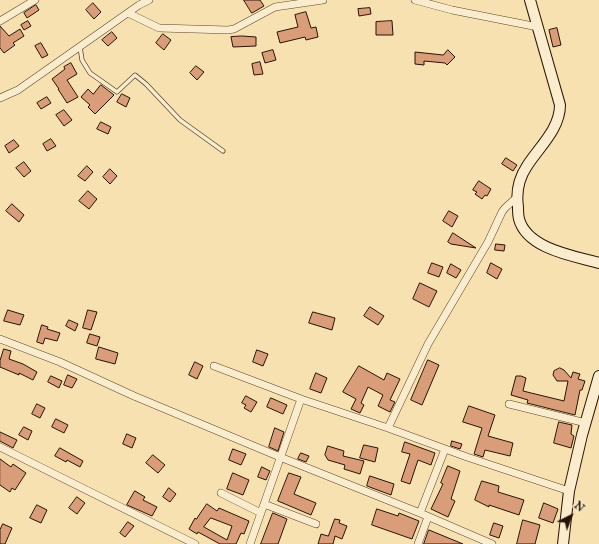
<!DOCTYPE html>
<style>
body{margin:0}
#map{position:relative;width:599px;height:544px;overflow:hidden;background:#f7e1b0;font-family:"IM FELL Great Primer",serif}
canvas{display:block}
.north{position:absolute;left:551px;top:496px;width:40px;height:40px;-webkit-text-stroke:3px #faeccc;paint-order:stroke;rotate:42deg;font-size:11px;font-weight:700;line-height:16px;text-align:center;color:#291304}
.north::after{content:'';display:block;margin:auto;width:14px;height:18px;background:#291304;clip-path:polygon(50% 0,100% 100%,50% 72%,0 100%)}
</style>
<div id="map">
<canvas width="599" height="544"></canvas>
<div class="north">N</div>
</div>
<script>
const ctx = document.querySelector('canvas').getContext('2d');
ctx.lineJoin = 'round';
function paint(path, color) { ctx.fillStyle = color; ctx.fill(path, 'evenodd'); }
function stroke(path, color, width, dash) { ctx.strokeStyle = color; ctx.lineWidth = width; ctx.lineCap = dash ? 'butt' : 'round'; ctx.setLineDash(dash || []); ctx.stroke(path); }
const building = new Path2D(`
 M244,0H260L264,6L252,13Z
 M93,3L101,12L94,19L86,10Z
 M36,5L39,10L27,18L24,13Z
 M370,8L371,14L359,16L358,9Z
 M306,12L311,28L316,27L318,37L306,40L305,37L280,43L277,32L298,27L295,15Z
 M28,21L31,26L24,30L21,25Z
 M392,21L393,35H376V22Z
 M0,26L9,36L20,29L24,36L13,43L15,45L4,53L0,48Z
 M557,28L561,45L553,47L549,30Z
 M112,32L117,38L108,46L102,40Z
 M163,34L171,40L164,50L156,43Z
 M242,36L256,37V46L233,47L231,37Z
 M41,43L48,55L42,58L35,46Z
 M273,50L276,60L265,63L262,53Z
 M448,50L455,57L447,65L445,63L424,61V65L415,64V52L443,55Z
 M260,62L263,74L254,75L252,64Z
 M71,63L77,74L67,80L78,97L67,103L58,89H59L52,79L65,69L64,67Z
 M196,66L204,72L197,80L190,73Z
 M101,85L114,95L95,114L88,107L90,105L81,97L88,89L93,94Z
 M122,94L130,98L126,107L117,102Z
 M47,97L51,103L41,109L37,103Z
 M64,110L72,120L64,126L56,115Z
 M101,122L111,127L108,134L97,129Z
 M51,139L56,146L47,151L43,144Z
 M14,140L19,146L9,153L5,146Z
 M506,158L517,165L513,171L502,164Z
 M24,162L31,171L24,177L16,168Z
 M87,166L93,172L85,181L78,176Z
 M110,169L117,176L110,184L103,177Z
 M479,181L491,189L487,196L485,195L482,199L475,194L477,192L473,190Z
 M88,191L97,199L89,209L79,201Z
 M12,204L24,215L19,222L6,211Z
 M449,211L458,216L452,227L443,221Z
 M453,233L476,248L451,244L448,242Z
 M496,244L505,245L504,251L495,250Z
 M432,263L443,267L439,277L428,273Z
 M491,263L502,269L497,279L487,273Z
 M451,264L461,270L456,278L447,273Z
 M420,283L437,291L429,307L413,299Z
 M370,307L384,316L378,325L364,316Z
 M8,310L24,315L20,325L4,321Z
 M88,310L97,312L91,330L83,328Z
 M313,312L335,318L332,330L309,323Z
 M69,320L78,324L75,331L66,326Z
 M42,325L48,327L47,329L60,333L57,341L45,338L43,344L37,342Z
 M90,334L100,337L97,346L87,343Z
 M99,347L118,353L115,364L96,359Z
 M4,349L11,351L9,359L23,364L37,372L33,380L19,373V375L0,367V361Z
 M257,350L268,354L263,366L253,362Z
 M428,360L439,365L422,405L411,400Z
 M195,362L203,366L197,379L189,375Z
 M359,366L384,380L387,373L400,379L390,400L395,402L390,412L378,406L383,395L368,387L361,403L364,405L360,413L351,409L356,399L343,392Z
 M560,368L564,370L571,378L573,372L580,374L578,379L585,381L582,390H580L575,415L527,403L528,400L511,395L516,376H521L526,378L523,391L564,401L568,381H557L553,375L554,371Z
 M316,373L327,378L321,393L310,389Z
 M68,375L77,379L72,388L64,385Z
 M51,376L62,381L59,388L48,382Z
 M246,396L257,402L251,412L244,408L246,405L242,403Z
 M271,398L287,405L283,414L267,407Z
 M37,404L45,408L40,418L32,414Z
 M469,406L495,415L488,436L513,443L510,456L485,450L483,457L474,454L482,428L463,422Z
 M56,419L68,425L64,433L52,427Z
 M559,422L572,425L571,434L574,436L571,448L554,443Z
 M24,427L32,431L28,440L19,435Z
 M275,428L284,432L278,451L269,447Z
 M0,432L17,440L13,448L0,441Z
 M127,434L136,438L132,448L123,444Z
 M452,441L462,444L460,449L451,446Z
 M405,442L435,453L431,465L418,460L410,484L401,481L410,454L402,452Z
 M364,445L378,448L375,462L360,458Z
 M328,446L344,451L343,456L364,461L360,474L344,469L345,465L328,460L325,455Z
 M60,448L83,461L80,467L67,460L66,462L55,456Z
 M233,449L246,454L241,465L229,460Z
 M301,453L309,456L306,462L298,459Z
 M153,455L165,465L158,473L146,463Z
 M0,459L11,467L13,464L26,473L15,490L12,488L10,492L0,485Z
 M448,466L460,471L451,499L455,501L448,517L431,509L443,484L441,483Z
 M262,467L270,471L266,480L258,477Z
 M233,473L249,480L243,495L227,489Z
 M289,473L301,477L294,494L316,503L311,515L278,501Z
 M370,476L394,484L391,495L367,486Z
 M482,481L499,486L498,492L524,500L519,515L489,505V507L475,500Z
 M169,488L176,494L170,502L163,497Z
 M135,491L145,497L143,500L157,507L152,516L127,505Z
 M77,497L85,503L77,514L69,508Z
 M544,503L558,509L553,523L539,518Z
 M207,504L217,511L219,508L249,521L244,534L241,533L236,544H220L198,532L197,534L189,529L195,518L196,519ZM211,518L232,526L227,540L204,527Z
 M37,505L47,510L41,523L30,518Z
 M377,509L398,516L399,513L419,521L412,539L372,525Z
 M273,513L287,519L278,544H261Z
 M335,519L340,520L339,523L347,526L342,539L335,536L333,544H318L321,534L328,536Z
 M523,520L540,525L535,544H517Z
 M128,522L134,526L125,537L120,533Z
 M494,523L503,526L499,538L490,535Z
 M3,524L12,528L5,544H0V530Z
 M429,530L463,544H424Z`);
const lane = new Path2D(`
 M80,47L82,60L90,73L117,92L135,75L146,84L180,120L223,151`);
const street = new Path2D(`
 M415,0L452,10L538,27
 M128,13L159,28L228,30L234,29L275,7L323,0
 M0,21L35,0
 M0,98L18,90L139,5L149,0
 M0,339L60,362L134,396L280,457L420,513L492,544
 M214,366L301,399L388,428L467,457L569,491
 M509,404L586,423
 M388,428L428,344L488,242L502,212L505,208L516,198
 M0,447L195,544
 M221,493L261,513
 M264,504L316,524
 M420,513L445,449
 M250,544L301,399
 M418,544L428,517`);
const secondary = new Path2D(`
 M530,0L560,105C560,129 539,147 527,166C519,178 516,193 518,207C518,211 518,215 519,219C527,249 574,256 599,263
 M563,544L569,491L582,435L599,376`);
paint(building, '#d99d7a');
stroke(building, '#291304', 1);
stroke(lane, '#5c462f', 5);
stroke(street, '#5c462f', 8);
stroke(secondary, '#291304', 12);
stroke(lane, '#faeccc', 3.5);
stroke(street, '#faeccc', 7);
stroke(secondary, '#faeccc', 10);
</script>
